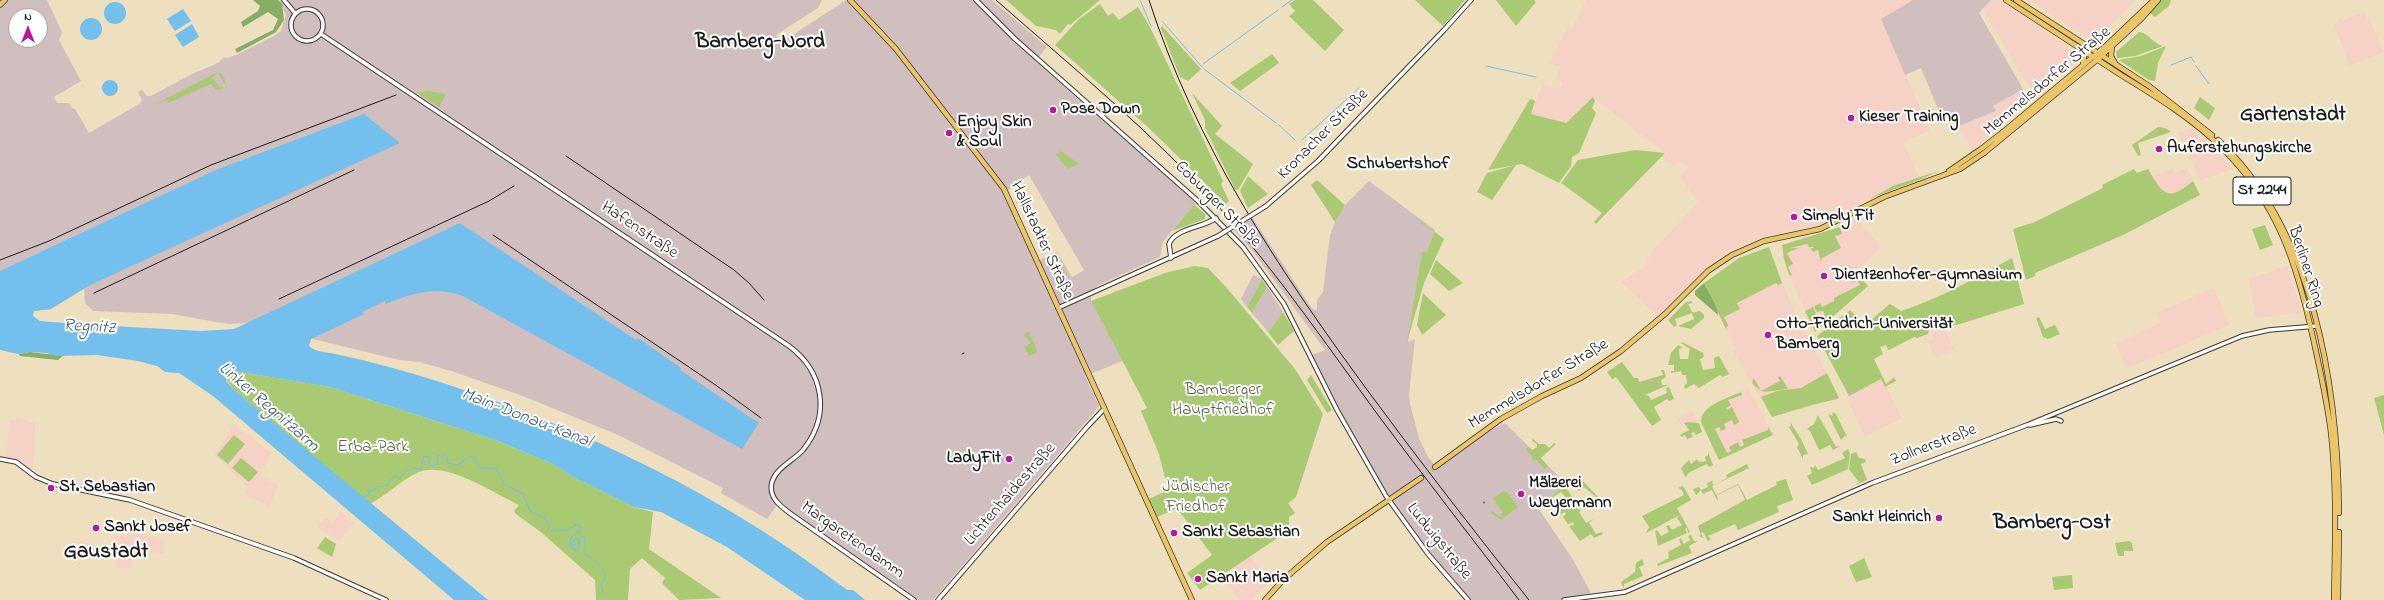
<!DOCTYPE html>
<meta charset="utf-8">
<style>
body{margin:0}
#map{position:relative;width:2384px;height:600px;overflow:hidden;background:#eedfbe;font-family:"Indie Flower",sans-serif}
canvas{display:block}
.north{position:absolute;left:8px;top:8px;width:40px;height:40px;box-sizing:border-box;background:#fff;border:1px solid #a4a4a4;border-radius:50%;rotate:0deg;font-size:11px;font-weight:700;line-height:16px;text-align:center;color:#1c1c1c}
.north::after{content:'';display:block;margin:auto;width:14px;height:18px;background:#b5179e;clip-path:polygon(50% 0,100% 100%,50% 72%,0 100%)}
</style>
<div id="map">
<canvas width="2384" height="600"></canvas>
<div class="north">N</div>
</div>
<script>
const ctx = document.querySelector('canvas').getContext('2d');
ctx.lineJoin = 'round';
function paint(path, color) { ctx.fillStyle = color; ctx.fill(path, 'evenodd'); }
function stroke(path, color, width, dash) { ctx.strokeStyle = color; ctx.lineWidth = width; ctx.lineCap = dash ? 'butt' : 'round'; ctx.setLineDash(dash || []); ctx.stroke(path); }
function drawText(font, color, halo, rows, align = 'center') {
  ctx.font = font + ' "Indie Flower",sans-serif'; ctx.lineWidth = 4; ctx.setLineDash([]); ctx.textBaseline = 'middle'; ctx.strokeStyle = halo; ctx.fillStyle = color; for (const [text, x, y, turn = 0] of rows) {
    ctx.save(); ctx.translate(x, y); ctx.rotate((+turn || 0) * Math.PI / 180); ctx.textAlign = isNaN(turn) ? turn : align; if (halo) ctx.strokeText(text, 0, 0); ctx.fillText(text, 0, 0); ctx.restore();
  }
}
const built = new Path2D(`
 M1586,0H1913L1881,19L1930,130L1903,142L1919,177L1893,186L1834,218L1813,227L1767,235L1735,247L1708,265L1658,316L1621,282L1642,269L1648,262L1647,260L1653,253L1652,251L1698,203L1680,176L1689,167L1681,161L1676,167L1662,157L1665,153L1593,97L1566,123L1531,114L1542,84L1561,88L1562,82L1555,81L1560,66L1548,63L1568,28L1573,27Z
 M1991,0H1998L2010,7L2074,51L2077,55V60L2039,94L2030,87L2020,73L1983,9Z
 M2030,0H2135L2094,43Z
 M2364,12L2367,20H2370L2383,52L2350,66L2334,24L2341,19L2342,21Z
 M2023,89L2030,98V101L1972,151L1959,126L1996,111L1993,106Z
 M2192,129L2215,149L2233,169L2200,180L2178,132Z
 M2173,168L2175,173L2187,168L2193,181L2180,192L2170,194L2161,190L2152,177Z
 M1856,219L1881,247L1856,271L1868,286L1815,332L1791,280L1784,259L1782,245L1829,232Z
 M1769,247L1791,304L1839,398L1772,417L1734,353L1733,350L1736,348L1723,323L1700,289L1704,283L1730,264Z
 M2287,266L2302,313L2256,318L2249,279Z
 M2214,288L2229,325L2126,369L2116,344L2160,323L2157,313Z
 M1944,328L1954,349L1935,358L1928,341L1934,338L1931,331Z
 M1882,379L1902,418L1865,437L1846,397Z
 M1748,388L1773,435L1719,460L1701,422V416L1711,407Z
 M1692,410L1702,432L1687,439L1685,435L1682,437L1680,435L1689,430L1686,424L1681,425L1678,419Z
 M17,418L35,423L34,463L32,472L19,463L7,458L9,422L10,419L16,421Z
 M234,424L271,453L260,476L278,485L270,506L244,494L248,487L214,455Z
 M341,512L354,523L339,541L317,527L325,518L332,523Z
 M127,532L164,540V553L132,552L131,568H116L115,535L127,537Z
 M77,541L97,545L96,549L101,550L100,554L89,552L88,557L75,555Z
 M1250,556L1271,581L1251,600H1240L1220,576Z`);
const industrial = new Path2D(`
 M8,0H47L62,32L59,40L81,81L54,97L57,103H69L72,108L75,109L89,133L139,104L142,100L138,92L142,90L147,96H151L192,74L218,63L224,57L228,58L238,54L274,36L281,31L286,15L279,0H822L818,8L776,35L782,42L846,0H992L1047,47L1035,61L1196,203L1169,234L1163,242L1160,257L1097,286L1091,293V301L1123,361L1085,376L1099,406L1097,409L933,600H919L779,502L767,519L721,493L723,488L618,435L523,396L454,372L420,362L399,360L248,323L228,324L172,314L93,311L85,303L84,289L51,309L34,311L32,314L35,319L0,317V8ZM16,16H40V40H16ZM1029,175L1084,270L1072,277L1057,252L1035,262L1004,193Z
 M1913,0H1991L1979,13L2023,89L1993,106L1996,111L1959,126L1955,116L1942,119L1921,68L1905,75L1881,19Z
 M1369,181L1435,230L1427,252H1422L1408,342L1415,339L1409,395L1410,404L1419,438L1427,455L1437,469L1484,434L1505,423L1566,484L1538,508L1572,558L1591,593L1560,600H1467L1385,499L1309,356L1325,350L1252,250L1232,228L1252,217L1311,307L1314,310L1317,309V300L1323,292L1330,235L1335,222L1345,205Z
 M1253,275L1262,279L1247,307L1241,299Z
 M1267,287L1283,312L1268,332L1252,313Z`);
const green = new Path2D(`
 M1006,0H1100L1070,25L1068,24L1060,34L1056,30L1036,26Z
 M1295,0H1313L1344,30L1325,51L1289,16L1295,11L1289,4Z
 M1415,0H1465L1443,26Z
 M1496,0H1534L1536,2L1516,26Z
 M2160,0H2171L2169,6L2155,17L2150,13Z
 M1100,4L1108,16L1113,13L1119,20L1138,7L1150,27L1223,181L1221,184L1229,201L1226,204L1149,128L1055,45L1078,20Z
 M1162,26L1201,69L1188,81L1180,77L1161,28Z
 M2139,32C2149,33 2153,44 2163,46L2135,56L2117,58L2116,52Z
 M2166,46L2158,63L2155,81L2149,80L2119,60L2141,56Z
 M1272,54L1279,63L1240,91L1230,83Z
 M218,72C223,73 226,80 225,85L218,73L212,77L219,87H223V89L216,90L211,84L168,103L167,100L154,105Z
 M428,91L446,94L439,107L416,92Z
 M1192,93L1222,126L1215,134L1253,164L1238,190L1235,189L1205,128V120Z
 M1593,97L1595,101L1592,108L1596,113L1579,153L1572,157L1571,166L1559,183L1522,164L1488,170L1530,99L1535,101L1531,114L1566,123Z
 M2200,97L2215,108L2209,120L2194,108Z
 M2158,127L2165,128L2171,132L2138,143L2141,155L2138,156L2132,145Z
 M1635,150L1665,153L1596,224L1594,222L1602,213L1561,183L1578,160Z
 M1061,151L1079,164L1068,169L1056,155Z
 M1516,165L1492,200L1477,192L1487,173Z
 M2134,169L2137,173L2148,169C2163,194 2167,203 2193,181L2200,195L2123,235L2035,273V276L2026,280L2013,229L2035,222L2103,188L2102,185Z
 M1941,170L1915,182L1914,180V182L1869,199L1893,186Z
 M1248,176L1268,194L1248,208L1240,191Z
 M1166,180L1205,214V219L1172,231L1194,205Z
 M1317,180L1345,205L1335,222L1311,185Z
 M1422,222L1444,239L1424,283L1407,342L1422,252H1427L1434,232L1421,223Z
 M2265,225L2273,245L2260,250L2252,229Z
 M1840,227L1842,234L1835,236L1841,248L1822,258L1821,262L1818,250L1813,252L1811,249L1814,247H1809L1807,244L1790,248H1799L1787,253L1793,264L1788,267L1792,276L1789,275L1784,259L1782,245Z
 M1769,247L1782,283L1778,285L1776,283L1737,303L1740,309L1724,317L1728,325L1726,329L1704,283L1739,258Z
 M2012,258L2024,304L1960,324L1929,330L1928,334L1917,338L1914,337L1891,349L1888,350L1886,345L1880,347L1883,354L1874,359L1886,384L1894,377L1896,381L1885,387L1881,379L1849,396L1817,336L1850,310L1865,325L1890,304L1901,311C1940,299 1976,277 2012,258Z
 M1436,260L1463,283L1449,291L1430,274Z
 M1847,263L1868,286L1815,332L1805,311L1813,307L1816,314L1813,316L1815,320L1825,315L1823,311L1817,312L1814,307L1820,303L1822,307L1834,301V298L1860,285L1857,280L1852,283L1847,274L1853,271Z
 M1195,266L1208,268L1226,287L1295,369L1323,414L1296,497L1288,503L1295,513L1289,517V524L1285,533L1200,590L1187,573L1212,555L1179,511L1176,509L1157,517L1149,499L1168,490L1159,454L1141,411L1147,408L1091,301L1165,273Z
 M1262,279L1267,287L1252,313L1247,307Z
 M1423,293L1446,315L1422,335L1417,325Z
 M1691,301L1693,303L1688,304L1692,312H1695L1675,319L1677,325L1674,327L1668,320L1686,302Z
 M1700,311L1704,315V318L1691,329L1678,326L1694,319L1692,313Z
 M1283,312L1294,331L1278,345L1268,332Z
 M2039,317L2045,329L2055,325L2060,334L2048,339L2043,337L2036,318Z
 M1029,332L1037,350L1036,353L1029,356L1024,347L1031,343L1023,334Z
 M1682,342L1703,353L1704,357L1700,359L1703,370L1715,368L1714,358L1719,356L1729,374L1723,377L1720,375L1699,388L1694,384L1685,389L1684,386L1687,383L1686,375H1682L1681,371L1671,373V371H1674V365H1668L1671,353L1678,345L1683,348L1679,349L1680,359H1688L1690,349L1681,343Z
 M1622,362L1634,378H1638L1639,382L1663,375L1661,370H1664L1666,377L1661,380L1662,385H1668L1645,395L1649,396L1651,400L1667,393L1666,388L1669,387L1674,399L1669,401L1667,399L1654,407L1661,420L1652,426L1616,377L1612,379L1607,372Z
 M235,371L330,387L498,441L553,464L575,478L634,507L653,512L649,549L721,598L679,600L662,583L665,578L642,558L630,569L628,600H596L595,580L542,533L516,514L514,511L519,505C494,493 446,461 419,472C401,480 387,495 370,504L233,389L226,379L229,372Z
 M1827,373L1839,398L1837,399L1812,405L1772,417L1761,397L1777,391L1801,388Z
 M1311,375L1332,410L1327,413L1307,380Z
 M1780,376L1788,389L1764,392C1759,390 1755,387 1752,383L1754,378L1761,391L1780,381L1778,377Z
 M1741,392L1742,395L1728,400L1731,405L1726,408L1727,410L1732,407L1739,422L1734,425L1732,420L1724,424L1726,429L1721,431L1719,427L1715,429L1727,453L1731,451L1729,447L1738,442L1740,447L1744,445L1742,440L1768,430V427L1773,435L1719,460L1701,422C1701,405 1728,398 1741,392Z
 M2384,395V435L2374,398Z
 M1832,412L1836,414L1847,437L1845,436L1841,440L1828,414L1833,416Z
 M1818,415L1836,447L1841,446L1833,450L1830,445L1819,450L1810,431L1807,429L1814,424Z
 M1687,422L1699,423L1702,432L1696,435L1694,432L1691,433L1693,437L1687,439L1685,435L1682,437L1680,435L1689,430L1684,423Z
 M1790,422L1801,439L1808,454L1803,455V459L1797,447L1799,444L1789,427L1791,426Z
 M234,435L245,444L228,464L217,455Z
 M1533,439L1539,444H1545L1549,448L1554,443L1556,444L1541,458L1548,466L1544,469L1537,460L1534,461L1526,449L1529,447L1532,450L1537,447V444L1532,441Z
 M1848,449L1850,454L1848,469L1812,485L1807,476L1812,473L1810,467L1814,468L1815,465L1818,470L1845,458L1842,453Z
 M1708,452L1713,465L1709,467L1707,464L1688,473L1686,478L1681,468L1689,460L1691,464L1697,459L1699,462L1706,461L1705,457L1708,455Z
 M1856,452L1859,458L1865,459L1866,462L1861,464L1867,480L1855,485L1859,482L1849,469L1851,454Z
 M241,458L258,472L249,482L232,468Z
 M1747,464L1749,468L1712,486L1716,495L1738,484L1747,500L1777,485L1776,482L1786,479L1793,500L1777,506L1779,512L1738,530L1735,524L1708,536L1711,539L1708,541L1703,532L1701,533L1704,538L1699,536L1701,535L1698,526L1745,500L1738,485L1717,495L1718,502L1712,490L1703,494L1701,490L1696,495L1693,489L1699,487L1701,490L1708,487L1707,483L1714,480L1712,482L1714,485L1727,478L1726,475Z
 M1581,479L1598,497L1597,498L1584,487L1579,491L1574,485L1567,489L1581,511L1579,512L1586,523L1594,519L1589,523L1596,534L1602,532L1603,534L1594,538L1591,534L1580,541L1569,526L1574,525L1573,522L1568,524L1563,517L1566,514L1565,512L1561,514L1551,501L1558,497L1563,504L1568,500L1561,492L1544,503L1566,484L1569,486Z
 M1683,486L1691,500L1677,508L1690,532L1688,533L1687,528L1685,529L1687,533L1658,546L1655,531L1657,530L1661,536L1669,532L1666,526L1669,525L1672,530L1682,525L1677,518L1680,515L1646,533L1649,527L1642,516L1684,495L1682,490L1678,488Z
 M1503,491L1507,492L1518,507L1501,520L1490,513L1493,511L1501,518L1502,511L1493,499Z
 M1691,535L1694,541H1698L1689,546L1692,553L1658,566L1657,564L1669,558L1668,552L1681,545L1679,539L1681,538L1684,544L1690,540L1688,536Z
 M325,537L336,544L332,557L317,548Z
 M2129,541L2132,543L2133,551H2124V556H2118L2115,543Z
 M1864,558L1872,577L1856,582L1849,566Z
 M1642,559L1644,565L1639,567L1643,576L1624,584V589L1621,582L1635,572L1636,563Z
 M2072,575L2073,588L2054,590L2052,577Z`);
const forest = new Path2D(`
 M253,0H278L282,4L284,20L276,32L237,53L235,49L273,30L278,19L268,12L243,27L241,22L258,11L260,6Z
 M1704,283C1707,291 1718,306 1718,315L1695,295V291Z
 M30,352C41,353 52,355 64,355L58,360L20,356L19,354Z`);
const water = new Path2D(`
 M104 13a11 11 0 1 1 22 0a11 11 0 1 1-22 0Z
 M183,9L191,21L175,31L167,19Z
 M80 29a11 11 0 1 1 22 0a11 11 0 1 1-22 0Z
 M192,24L199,37L183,47L175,35Z
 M102 88a8 8 0 1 1 16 0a8 8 0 1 1-16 0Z
 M364,114L400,143L88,286L51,309L34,311L33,316L40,321L76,324L201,331L234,329L460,223L636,340L638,338L681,368L680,370L759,423L742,449L463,296C438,286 410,293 386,304L385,301L362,312L364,314L311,339L309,346C314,352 327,352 335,354C370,361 405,371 440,382C588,430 724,496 847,590H853L865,600H805L727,547L661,512L634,507L575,478L553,464L498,441L330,387L235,371L227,374L226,381L233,389L488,600H454L213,396L179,373L165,372L157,366L138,361L97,355L55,356L47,353L30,352L18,354L0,350V271L216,170Z`);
const stream = new Path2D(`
 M1140,0L1151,26
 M1282,7L1292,0
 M1163,22L1202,67
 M1203,64L1278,10
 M2171,65L2191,57L2194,62
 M1486,66L1536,77
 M2196,66L2209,84
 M1204,69L1276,123
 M1279,125L1295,140
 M1302,140L1359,88
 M360,498L369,495L368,489L373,492L377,486H386L395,475L399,479L407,470L421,468L424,456L428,457L429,464L433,466L438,463L437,456L446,455L448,463L458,465L469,457H473L481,469L493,468L497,470L504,484L523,494L530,511L545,518L552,531L568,530L575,525L581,526V530L571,537L569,546L578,551L580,539L583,536L585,537L584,554C589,555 604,570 606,575L601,585L604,594
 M570,542L574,550
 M571,544L574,542V539H579
 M573,545L579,543`);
const majorTunnel = new Path2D(`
 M1421,478L1435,467`);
const minor = new Path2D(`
 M284,0L295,13
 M976,0L1015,39L1198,201L1243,247L1284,304L1337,410L1386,496L1428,554L1468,600
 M291 25a16 16 0 1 1 32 0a16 16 0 1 1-32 0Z
 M321,34L789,346C824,372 831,415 803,450C793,461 776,468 772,482C768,497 780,506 791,514L914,600
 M1266,206L1318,161L1444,30L1471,0
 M1171,258L1169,244C1175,228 1203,228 1216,218
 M1058,308L1218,236
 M2030,425L2056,419L2061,421
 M0,459L16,462L36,477L53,484L130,500L294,558L386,600
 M938,600L1087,427L1104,409
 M1564,600L1625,592L1872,483L2027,425L2242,336L2269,330L2317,326`);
const major = new Path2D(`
 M850,0L896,49L1004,189L1192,600
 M2006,0C2044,25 2083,50 2121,75C2157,97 2193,119 2223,149C2278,204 2297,264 2313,338C2320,369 2327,401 2331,433C2337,488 2335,544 2334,600
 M2016,0L2149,86L2212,135
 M0,5L5,0
 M2112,47L2111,56L2115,63
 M2081,48L2084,57L2083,64
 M2218,140C2314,229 2338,387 2339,513
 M1949,171L1981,149L2008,128L2107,45L2154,0
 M1435,467L1501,419L1542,396L1581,378L1621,351L1665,314L1708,271L1732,255L1764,241L1820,229L1884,197L1960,169L1984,153L2098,59L2142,18L2158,0
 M1265,600L1283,580L1327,542L1421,478
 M2338,600L2339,532`);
const rail = new Path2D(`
 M996,0C1074,69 1156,135 1225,214C1280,277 1328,347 1378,415C1424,477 1472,538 1519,600
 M1149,0C1195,143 1277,267 1365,387C1418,459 1473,530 1529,600
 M566,156L734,270L749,283L764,300
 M493,235L717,386L761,418
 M0,260L49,241L211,165L396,95
 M94,293L354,170
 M279,299L489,201L514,186
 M962,354L964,353
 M1484,503V502`);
const minorBridge = new Path2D(`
 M1218,236L1266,206`);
const markers = [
 [1053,110,4,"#b5179e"],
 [1851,118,4,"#b5179e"],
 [949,133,4,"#b5179e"],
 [2159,149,4,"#b5179e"],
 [1794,217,4,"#b5179e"],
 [1824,276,4,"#b5179e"],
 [1768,335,4,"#b5179e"],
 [1009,459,4,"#b5179e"],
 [51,488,4,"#b5179e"],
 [1521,494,4,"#b5179e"],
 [1939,518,4,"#b5179e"],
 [96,528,4,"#b5179e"],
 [1174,533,4,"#b5179e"],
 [1198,579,4,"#b5179e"]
];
const shields = [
 [2262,191,58]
];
const shieldNames = [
 ["St 2244",2262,191]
];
const streetNames = [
 ["Memmelsdorfer Straße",2048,82,-40],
 ["Kronacher Straße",1324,135,-45],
 ["Coburger Straße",1217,205,45],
 ["Hafenstraße",639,231,34],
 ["Hallstadter Straße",1041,241,65],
 ["Berliner Ring",2305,267,72],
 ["Memmelsdorfer Straße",1539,385,-31],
 ["Zollnerstraße",1934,446,-21],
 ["Lichtenhaidestraße",1011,495,-49],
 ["Margaretendamm",852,541,35],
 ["Ludwigstraße",1438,542,51]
];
const poiNames = [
 ["Pose Down",1061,110],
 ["Kieser Training",1859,118],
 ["Enjoy Skin",957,123],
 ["& Soul",957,143],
 ["Auferstehungskirche",2167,149],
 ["Simply Fit",1802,217],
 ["Dientzenhofer-Gymnasium",1832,276],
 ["Otto-Friedrich-Universität",1776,325],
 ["Bamberg",1776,345],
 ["LadyFit",1001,459,"right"],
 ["Mälzerei",1529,484],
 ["Weyermann",1529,504],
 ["St. Sebastian",59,488],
 ["Sankt Heinrich",1931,518,"right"],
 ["Sankt Josef",104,528],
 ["Sankt Sebastian",1182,533],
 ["Sankt Maria",1206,579]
];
const parkNames = [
 ["Bamberger",1223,391],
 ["Hauptfriedhof",1223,411],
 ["Erba-Park",373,448],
 ["Jüdischer",1196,488],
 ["Friedhof",1196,508]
];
const neighbourhoodNames = [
 ["Schubertshof",1398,165]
];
const waterNames = [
 ["Regnitz",89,328,3],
 ["Linker Regnitzarm",268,408,41],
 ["Main-Donau-Kanal",526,419,21]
];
const districtNames = [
 ["Bamberg-Nord",760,44],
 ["Gartenstadt",2293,117],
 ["Bamberg-Ost",2052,525],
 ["Gaustadt",106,554]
];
paint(built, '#f6d1c5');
paint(industrial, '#d1bfbf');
paint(green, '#a9ca72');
paint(forest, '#86ae64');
paint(water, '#73bfed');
stroke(stream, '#73bfed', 1);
stroke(majorTunnel, '#c4b89e', 4.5, [4.5, 2]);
stroke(minor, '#3c3934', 5.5);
stroke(major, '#3c3934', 6);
stroke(minor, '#fff', 3.5);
stroke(major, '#ecc569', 4.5);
stroke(rail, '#1c1c1c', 1);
stroke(minorBridge, '#3c3934', 5.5, []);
stroke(minorBridge, '#fff', 3.5);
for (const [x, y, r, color] of markers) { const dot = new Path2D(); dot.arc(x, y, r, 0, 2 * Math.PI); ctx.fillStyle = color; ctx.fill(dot); stroke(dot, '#fff', 1.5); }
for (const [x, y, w] of shields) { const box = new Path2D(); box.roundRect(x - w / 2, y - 14, w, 28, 3); ctx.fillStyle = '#fff'; ctx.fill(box); stroke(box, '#1c1c1c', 1); }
drawText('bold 16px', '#1c1c1c', null, shieldNames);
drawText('17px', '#1c1c1c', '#fff', streetNames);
drawText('bold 17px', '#1c1c1c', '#fff', poiNames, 'left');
drawText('17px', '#54623e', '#fff', parkNames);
drawText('bold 18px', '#1c1c1c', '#fff', neighbourhoodNames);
drawText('italic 18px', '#3f5d70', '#fff', waterNames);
drawText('bold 21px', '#1c1c1c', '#fff', districtNames);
</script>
